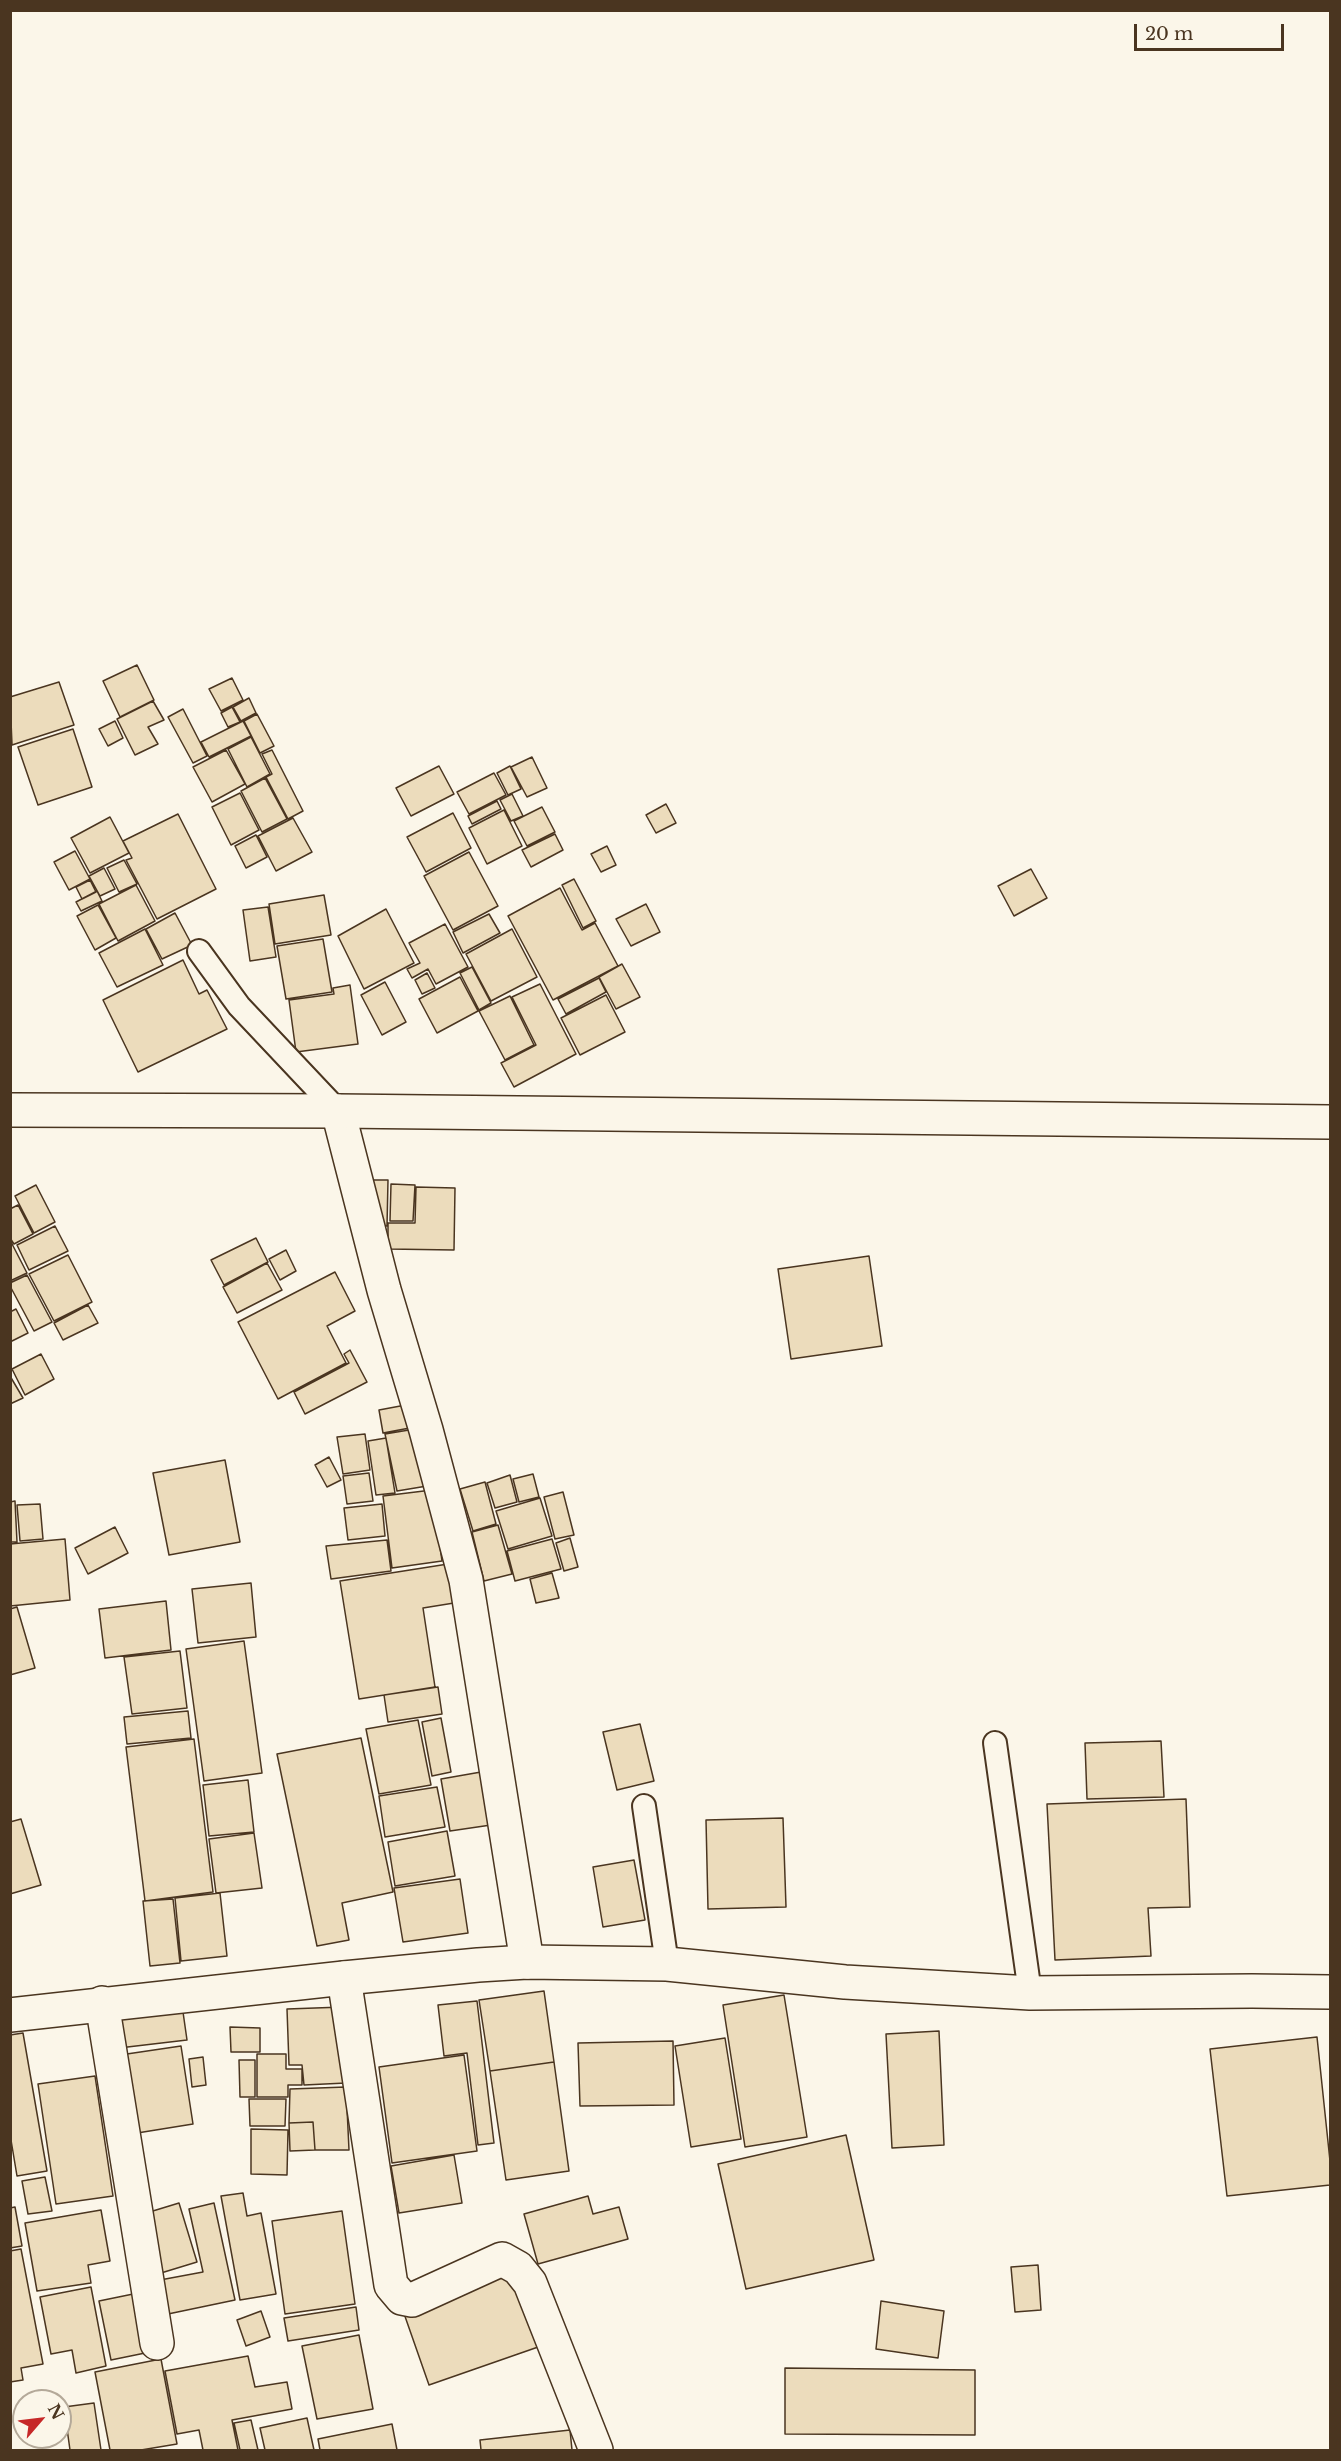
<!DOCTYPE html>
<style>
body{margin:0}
#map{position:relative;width:1341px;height:2461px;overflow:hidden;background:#fbf6e9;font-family:"Libre Baskerville",serif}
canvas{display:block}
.frame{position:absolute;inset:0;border:12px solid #4a3520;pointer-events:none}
.north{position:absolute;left:12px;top:2389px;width:60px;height:60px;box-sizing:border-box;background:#fbf6e9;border:2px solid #b4a999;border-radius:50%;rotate:62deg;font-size:16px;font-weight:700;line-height:24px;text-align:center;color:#4a3520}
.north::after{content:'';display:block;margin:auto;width:21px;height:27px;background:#c62828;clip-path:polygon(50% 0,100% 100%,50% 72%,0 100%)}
.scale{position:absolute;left:1134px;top:24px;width:150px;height:27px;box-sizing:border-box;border:3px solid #4a3520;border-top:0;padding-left:8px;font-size:18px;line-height:21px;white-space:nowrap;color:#4a3520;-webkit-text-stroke:4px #fbf6e9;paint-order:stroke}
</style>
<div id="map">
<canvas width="1341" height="2461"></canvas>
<div class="frame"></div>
<div class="north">N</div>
<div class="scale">20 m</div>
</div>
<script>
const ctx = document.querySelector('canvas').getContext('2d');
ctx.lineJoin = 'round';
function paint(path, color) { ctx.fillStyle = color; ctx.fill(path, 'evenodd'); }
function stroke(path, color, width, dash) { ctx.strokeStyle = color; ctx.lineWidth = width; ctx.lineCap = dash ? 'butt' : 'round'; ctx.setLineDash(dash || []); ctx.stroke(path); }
const building = new Path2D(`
 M137,665L154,700L120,717L103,681Z
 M232,678L243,700L221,711L209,689Z
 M59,682L74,725L12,745L10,697Z
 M249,698L256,713L241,721L233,707Z
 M153,701L164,720L148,727L158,744L135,755L117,719Z
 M232,707L240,722L228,727L221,713Z
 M183,709L207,756L193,763L168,717Z
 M257,714L274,746L260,753L244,721Z
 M115,721L123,738L108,746L99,729Z
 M243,721L251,736L209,757L201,742Z
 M73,729L92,787L38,805L18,747Z
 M251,737L270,774L247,787L228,749Z
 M226,750L245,784L212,802L193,767Z
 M272,750L303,811L288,819L266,777L272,774L262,754Z
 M532,757L547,788L527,797L511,767Z
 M439,766L454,794L411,816L396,788Z
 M510,766L521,789L508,795L497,773Z
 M494,773L506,795L469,814L457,792Z
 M265,778L287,819L262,832L241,791Z
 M240,793L259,830L231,845L212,807Z
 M512,794L523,816L511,821L500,800Z
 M497,801L501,809L472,824L468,816Z
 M666,804L676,823L656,833L646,815Z
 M542,807L555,832L527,846L514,821Z
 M504,810L522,846L487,864L469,828Z
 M453,813L471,848L426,872L407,837Z
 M178,814L216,889L157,919L126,860L132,858L123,841Z
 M110,817L129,853L90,873L71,838Z
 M293,818L312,852L276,871L258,836Z
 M555,834L563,850L531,867L522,850Z
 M256,835L267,857L246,868L235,846Z
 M607,846L616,865L601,872L591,854Z
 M75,851L90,879L69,890L54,862Z
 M469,852L498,906L453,930L424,876Z
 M124,860L137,884L119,892L107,868Z
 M104,868L115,889L100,896L89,876Z
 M1031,869L1047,898L1014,916L998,886Z
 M574,879L596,921L583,928L562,885Z
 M90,880L96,892L82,899L76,887Z
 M136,885L155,921L118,941L99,904Z
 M560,888L582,930L595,923L618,966L553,1000L508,916Z
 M97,891L102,901L81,911L76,902Z
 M324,895L331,935L275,944L269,904Z
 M646,904L660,932L631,946L616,919Z
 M98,905L116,938L95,950L77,916Z
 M268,907L276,957L250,961L243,910Z
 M386,909L414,963L364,989L338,936Z
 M175,913L192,945L162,959L146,929Z
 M489,914L500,933L463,953L453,932Z
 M445,924L468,967L436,984L428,969L412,978L407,969L420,963L409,943Z
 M145,929L163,965L117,987L99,953Z
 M512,929L537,977L491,1001L466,954Z
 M323,939L332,992L286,999L277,946Z
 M183,960L199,994L207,990L227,1029L138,1072L103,1000Z
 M622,964L640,997L616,1009L599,977Z
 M472,967L491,1003L479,1010L460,973Z
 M427,973L435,988L422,994L415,980Z
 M460,977L478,1011L437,1033L419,999Z
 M599,978L606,992L566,1014L558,999Z
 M385,982L406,1022L382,1035L361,995Z
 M540,984L576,1054L514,1087L501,1063L536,1045L512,997Z
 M350,985L358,1044L296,1052L289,1000L334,994L333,988Z
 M606,995L625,1032L580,1055L561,1018Z
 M510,996L534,1045L505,1060L479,1011Z
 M373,1180H388L387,1226H372Z
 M391,1184L415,1185L413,1221H390Z
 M36,1185L55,1222L34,1233L15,1196Z
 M416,1187L455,1188L454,1250L388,1249V1223H415Z
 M18,1205L33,1234L14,1244L10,1238V1209Z
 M55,1226L68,1251L29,1270L17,1245Z
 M256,1238L268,1262L224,1285L211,1260Z
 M10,1240L27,1273L10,1281Z
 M286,1250L296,1271L280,1280L269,1259Z
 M68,1255L92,1302L54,1321L29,1274Z
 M869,1256L882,1346L791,1359L778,1269Z
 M267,1263L282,1290L237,1313L223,1287Z
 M335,1272L355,1311L327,1326L346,1363L278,1399L238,1322Z
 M27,1275L52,1322L34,1331L10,1286V1283Z
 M88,1305L98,1323L63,1340L54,1323Z
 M16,1309L28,1333L10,1342V1312Z
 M350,1350L367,1382L305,1414L294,1392L349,1363L344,1354Z
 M41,1354L54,1379L25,1395L12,1369Z
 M10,1376L23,1398L10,1404Z
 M411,1404L415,1427L383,1433L379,1410Z
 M415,1429L427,1486L397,1491L385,1434Z
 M365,1434L370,1470L343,1474L337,1437Z
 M386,1438L395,1493L376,1495L368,1441Z
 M329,1457L341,1480L327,1487L315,1465Z
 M225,1460L240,1542L169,1555L153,1473Z
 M369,1473L373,1501L347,1504L343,1476Z
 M533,1474L539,1497L519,1502L513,1479Z
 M510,1475L517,1502L495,1508L487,1483Z
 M485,1482L496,1524L473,1531L460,1489Z
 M432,1490L442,1561L392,1568L383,1496Z
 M563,1492L574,1535L555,1539L544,1497Z
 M540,1498L552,1536L508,1549L496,1511Z
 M15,1501L17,1542H10V1502Z
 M40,1504L43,1539L20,1541L17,1505Z
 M382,1504L385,1536L348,1540L344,1508Z
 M498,1525L512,1574L484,1581L472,1532Z
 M115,1527L128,1553L88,1574L75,1548Z
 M570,1538L578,1567L564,1571L556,1543Z
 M65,1539L70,1600L10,1606V1544Z
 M552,1539L561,1569L515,1581L507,1551Z
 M387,1540L391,1571L331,1579L326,1546Z
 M448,1564L454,1603L423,1608L435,1687L359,1699L340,1581Z
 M552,1573L559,1598L536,1603L530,1579Z
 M251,1583L256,1637L198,1643L192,1589Z
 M166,1601L171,1650L105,1658L99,1609Z
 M17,1607L35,1668L10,1675V1609Z
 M244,1641L262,1773L204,1781L186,1649Z
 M180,1651L187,1708L132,1714L124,1657Z
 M438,1687L442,1714L388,1722L384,1695Z
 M188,1711L191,1738L127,1744L124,1717Z
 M441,1718L451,1772L432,1776L422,1722Z
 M418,1720L431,1785L379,1794L366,1729Z
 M640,1724L654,1781L617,1790L603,1732Z
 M361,1738L393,1892L342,1903L349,1940L317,1946L277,1754Z
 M194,1739L213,1892L145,1901L126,1747Z
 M1161,1741L1164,1797L1087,1799L1085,1743Z
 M481,1772L491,1825L450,1831L441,1779Z
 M248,1780L254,1832L209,1836L203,1785Z
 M437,1787L445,1827L385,1837L379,1796Z
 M1186,1799L1190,1907L1148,1908L1151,1956L1055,1960L1047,1804Z
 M783,1818L786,1907L708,1909L706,1820Z
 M21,1819L41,1885L10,1894V1822Z
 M447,1831L455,1876L395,1886L388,1842Z
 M254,1833L262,1888L216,1893L209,1839Z
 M634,1860L645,1920L603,1927L593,1867Z
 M460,1879L468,1933L403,1942L394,1888Z
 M220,1893L227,1956L181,1961L175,1898Z
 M173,1899L180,1963L150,1966L143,1901Z
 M544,1991L554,2062L490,2071L479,2000Z
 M784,1995L807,2137L745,2147L723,2005Z
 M477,2001L494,2143L478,2145L467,2053L444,2056L438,2005Z
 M343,2007L346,2083L304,2085L302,2065H289L287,2009Z
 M183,2012L187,2040L119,2048L115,2020Z
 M230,2027L260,2028V2052H231Z
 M939,2031L944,2145L892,2148L886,2034Z
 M23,2033L47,2171L17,2176L10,2134V2035Z
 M1317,2037L1330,2161V2185L1227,2196L1210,2049Z
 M725,2038L741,2139L691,2147L675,2046Z
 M673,2041L674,2105L580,2106L578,2043Z
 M181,2046L193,2124L131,2134L120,2055Z
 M257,2054H286V2069H302V2085H288V2097H257Z
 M464,2055L477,2151L392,2163L379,2067Z
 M203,2057L206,2085L192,2087L189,2059Z
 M239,2060H255V2097H240Z
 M554,2062L569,2171L506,2180L490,2071Z
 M95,2076L113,2196L56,2204L38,2084Z
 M346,2087L349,2150H315L313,2122L289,2123L290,2089Z
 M249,2099H286L285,2126H250Z
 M313,2122L315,2150L290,2151L289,2123Z
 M251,2129L288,2130L287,2175L251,2174Z
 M846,2135L874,2260L746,2289L718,2164Z
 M454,2155L462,2203L399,2213L391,2166Z
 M45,2177L52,2211L28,2214L22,2181Z
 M243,2193L247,2216L261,2213L276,2294L240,2300L221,2196Z
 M588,2196L593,2214L619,2207L628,2239L538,2264L524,2214Z
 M179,2203L197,2262L161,2273L143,2214Z
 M214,2203L235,2300L168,2314L160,2280L203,2272L189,2209Z
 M15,2207L22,2246L10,2248V2208Z
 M101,2210L110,2261L88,2265L91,2283L37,2291L25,2223Z
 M342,2211L355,2304L285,2314L272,2221Z
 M21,2249L43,2364L21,2368L23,2380L10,2382V2251Z
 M512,2265L541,2346L429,2385L401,2305Z
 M1038,2265L1041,2310L1015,2312L1011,2267Z
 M91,2287L106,2366L76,2373L72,2350L51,2354L40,2297Z
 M138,2293L150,2352L111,2360L99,2301Z
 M881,2301L944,2311L938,2358L876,2349Z
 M356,2307L359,2330L288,2341L284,2318Z
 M261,2311L270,2337L246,2346L237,2320Z
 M359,2335L373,2409L317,2419L302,2346Z
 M248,2356L255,2387L287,2382L292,2409L232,2420L238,2450H203L199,2430L177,2434L165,2371Z
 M161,2359L177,2444L141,2450H110L95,2372Z
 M785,2368L975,2370V2435L785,2434Z
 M94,2403L101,2450H70L64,2407Z
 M307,2418L314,2450H265L260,2428Z
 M251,2420L258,2450H240L234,2423Z
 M392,2424L397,2450H320L318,2439Z
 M570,2430L572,2450H481L480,2440Z`);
const lane = new Path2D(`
 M199,951L239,1006L338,1111
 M995,1743L1030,1993
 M644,1806L667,1964`);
const street = new Path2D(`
 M338,1111L384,1290L426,1430L466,1580L527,1962
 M344,1978L391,2285L402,2298L412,2300L502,2259L518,2268L530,2283L596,2450
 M102,2003L157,2343`);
const secondary = new Path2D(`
 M10,1110L338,1111L1330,1122
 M10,2015L344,1978L478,1965L527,1962L667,1964L845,1982L1030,1993L1252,1991L1330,1992`);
paint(building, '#ecdcbc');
stroke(building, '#4a3520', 1.5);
stroke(lane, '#4a3520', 26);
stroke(street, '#4a3520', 36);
stroke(secondary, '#4a3520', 36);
stroke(lane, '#fbf6e9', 22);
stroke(street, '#fbf6e9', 33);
stroke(secondary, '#fbf6e9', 33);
</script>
